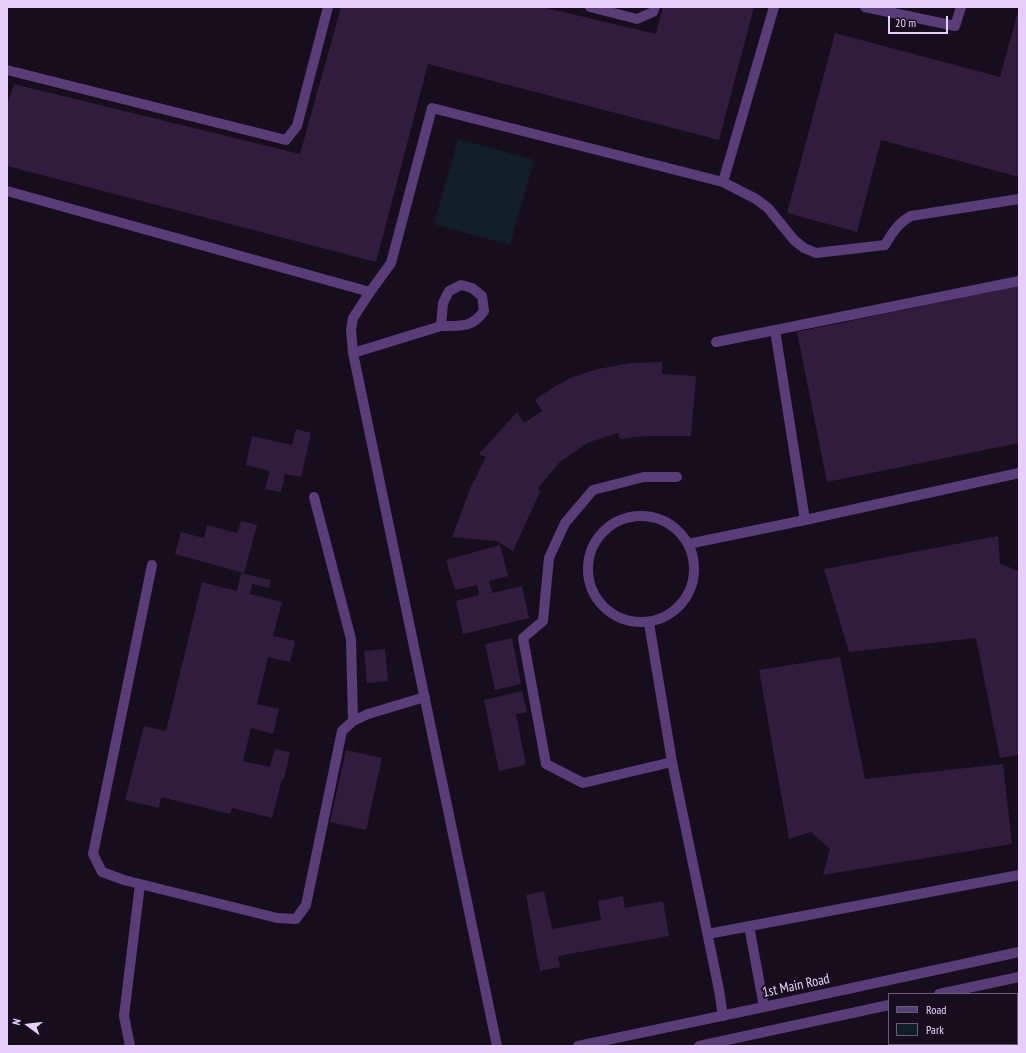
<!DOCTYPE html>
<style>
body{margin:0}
#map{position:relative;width:1026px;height:1053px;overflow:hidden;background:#170e1d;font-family:"PT Sans Narrow",sans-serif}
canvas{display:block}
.frame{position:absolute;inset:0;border:8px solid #e6cffa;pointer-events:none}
.legend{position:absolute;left:888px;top:993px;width:130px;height:52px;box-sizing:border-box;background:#170e1d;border:1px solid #6a5b75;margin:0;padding:5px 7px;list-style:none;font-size:12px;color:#e6cffa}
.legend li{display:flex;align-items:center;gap:8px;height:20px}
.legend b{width:20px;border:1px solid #6a5b75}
.north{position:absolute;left:8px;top:1005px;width:40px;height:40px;-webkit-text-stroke:3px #170e1d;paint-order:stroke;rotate:285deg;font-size:11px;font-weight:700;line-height:16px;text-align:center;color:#e6cffa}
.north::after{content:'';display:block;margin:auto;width:14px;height:18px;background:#e6cffa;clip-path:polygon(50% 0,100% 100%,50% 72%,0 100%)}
.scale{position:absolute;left:888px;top:16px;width:60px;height:18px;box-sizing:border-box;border:2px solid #e6cffa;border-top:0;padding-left:5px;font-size:12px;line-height:14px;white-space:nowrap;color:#e6cffa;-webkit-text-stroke:3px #170e1d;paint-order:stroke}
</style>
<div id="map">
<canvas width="1026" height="1053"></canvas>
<div class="frame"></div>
<ul class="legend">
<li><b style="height:5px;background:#593d78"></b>Road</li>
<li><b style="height:11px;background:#121e27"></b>Park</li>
</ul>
<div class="north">N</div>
<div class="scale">20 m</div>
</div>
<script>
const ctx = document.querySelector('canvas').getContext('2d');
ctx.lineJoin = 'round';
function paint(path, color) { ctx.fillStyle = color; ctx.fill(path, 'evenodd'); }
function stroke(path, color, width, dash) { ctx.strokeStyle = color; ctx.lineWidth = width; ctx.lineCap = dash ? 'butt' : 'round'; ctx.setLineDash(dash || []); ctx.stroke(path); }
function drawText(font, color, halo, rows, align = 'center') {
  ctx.font = font + ' "PT Sans Narrow",sans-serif'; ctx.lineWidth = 4; ctx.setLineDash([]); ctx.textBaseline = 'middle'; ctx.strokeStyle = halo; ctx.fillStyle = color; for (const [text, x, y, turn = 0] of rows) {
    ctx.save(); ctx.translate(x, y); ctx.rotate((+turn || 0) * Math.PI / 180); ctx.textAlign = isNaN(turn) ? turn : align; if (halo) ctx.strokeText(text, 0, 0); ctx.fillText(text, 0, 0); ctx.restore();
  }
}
const green = new Path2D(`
 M458,139L534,160L510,245L434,224Z`);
const building = new Path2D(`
 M341,7H542L656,34L663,7H754L719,140L428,64L376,262L7,166V105L14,84L300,154Z
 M1019,8V177L881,140L857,232L787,213L835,33L1000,77Z
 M1019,286V443L827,482L797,332Z
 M662,362V374L696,376L691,436H646L620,439L618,433L587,443L560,462L538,488L540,492L513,551L497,541L452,537L470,489L486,457L479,454L517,412L524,423L542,411L535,400L552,388L570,378L598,369L631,363Z
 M296,429L311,433L301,477L285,474L281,492L265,489L270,471L246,465L252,436L292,445Z
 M241,521L257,525L244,573L175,554L181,532L204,538L207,525L237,533Z
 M998,536L1000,564L1019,571V755L1000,758L976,638L849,652L824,569Z
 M500,545L508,576L489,581L492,593L522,586L529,618L463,634L456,601L479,595L477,585L455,590L446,560Z
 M241,573L271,580L269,588L252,584L250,594L282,602L273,636L295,641L290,662L268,657L257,704L279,709L273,734L251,728L243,761L270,767L275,749L290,752L284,779H282L272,818L232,808L230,814L161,797L159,808L125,800L144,726L166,731L202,582L237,591Z
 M512,638L521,684L495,690L485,644Z
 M385,649L388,681L367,683L364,651Z
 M840,657L865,779L1003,764L1012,844L823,875L830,849L811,832L789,839L759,670Z
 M522,691L527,712L516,714L526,765L499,771L484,700Z
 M346,750L382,758L366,830L330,822Z
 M544,891L552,929L601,920L598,901L623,896L625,908L663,901L669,936L558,956L560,967L540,971L526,895Z`);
const minor = new Path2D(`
 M590,7L637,19L653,12L655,7
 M865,7L955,26L961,7
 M7,70L286,140L297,126L328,7
 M723,182L756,199L768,208L794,240L804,248L816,253L885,245C892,233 898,223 911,216L1019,199
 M7,191L370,292
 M775,330L805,520
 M716,342L1019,281
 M353,353L441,326C461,326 472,328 484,311L482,296L472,288L461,285L449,291L443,303L441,326
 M314,497L351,639L353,721
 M588 569a53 53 0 1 1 106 0a53 53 0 1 1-106 0Z
 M688,544L805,520L1019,473
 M152,565L93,854L102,872L124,880L277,918L296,919L306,905L342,731L353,721L368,714L425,697
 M649,623L672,762L719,990L723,1016
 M672,762L583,783L546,764L523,638L543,621L549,558L565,523L593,490L644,477H677
 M749,926L764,1007
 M708,934L1019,875
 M939,994L1019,977
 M130,1046L124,1016L140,884
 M497,1046L353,353L351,330L353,318L370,292L391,263L432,108L723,182L774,7
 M578,1046L764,1007L1019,952
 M699,1046L889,1005`);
const streetNames = [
 ["1st Main Road",796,986,-12]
];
paint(green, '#121e27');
paint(building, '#301c3c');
stroke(minor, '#593d78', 10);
drawText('14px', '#e6cffa', '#170e1d', streetNames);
</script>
